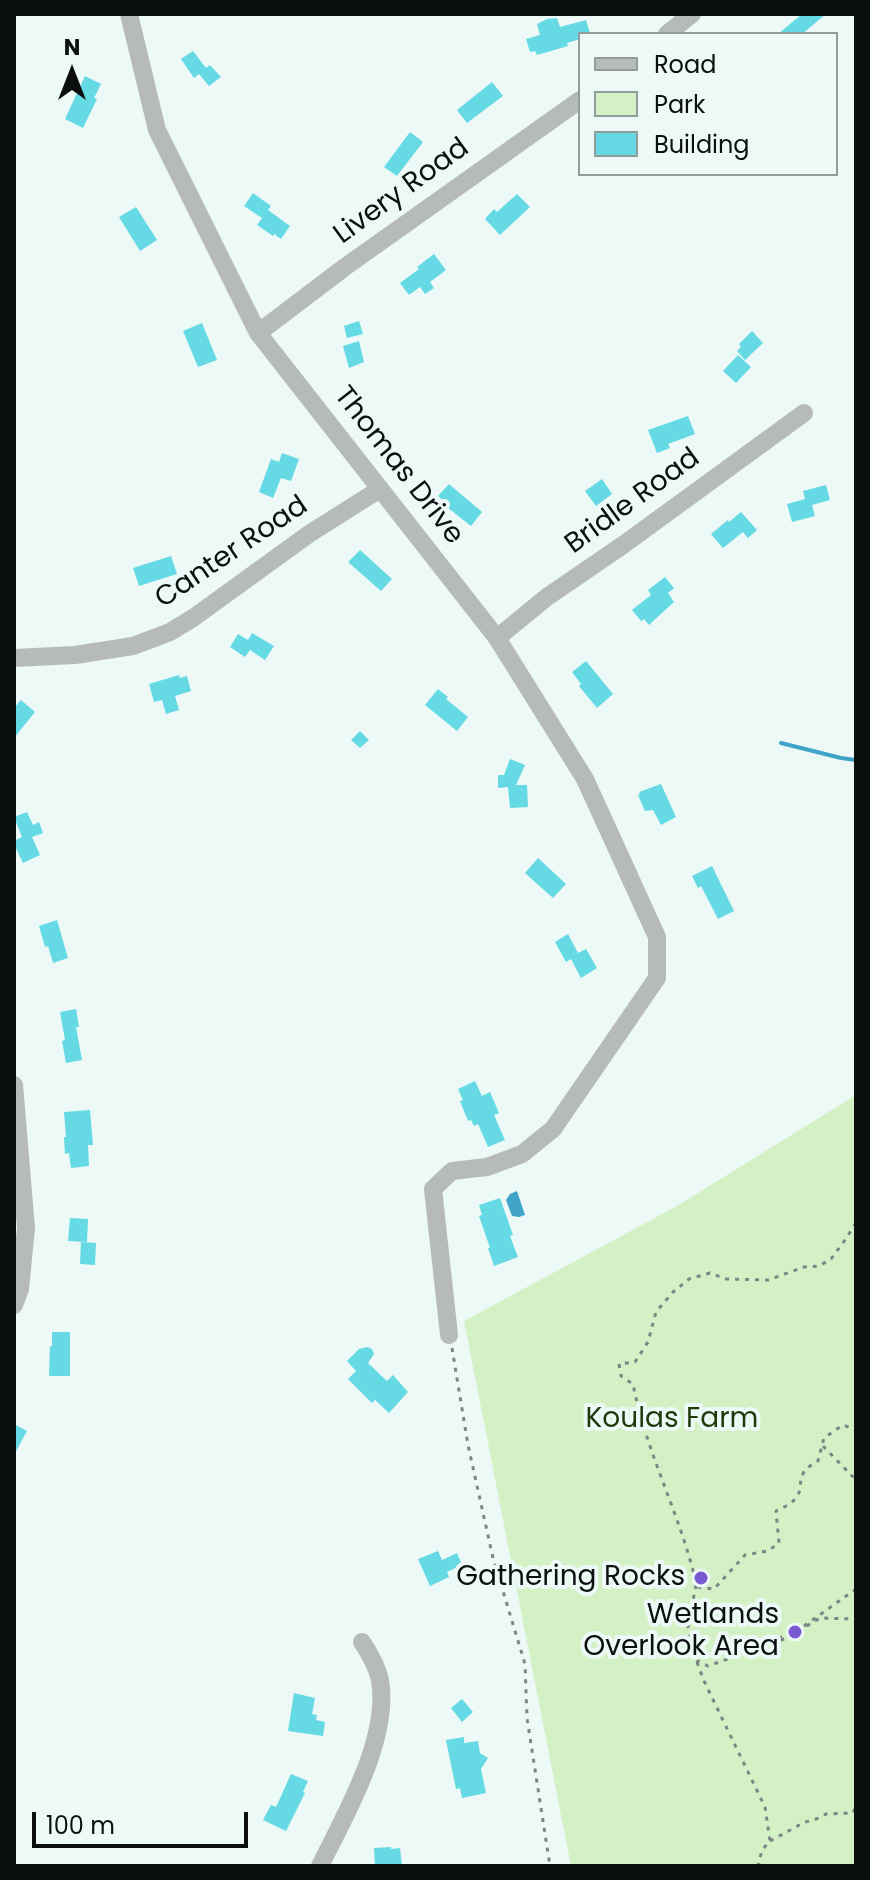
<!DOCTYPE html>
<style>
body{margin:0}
#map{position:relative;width:870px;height:1880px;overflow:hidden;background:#ecf9f6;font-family:Poppins,sans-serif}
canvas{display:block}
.frame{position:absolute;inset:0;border:16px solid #0b100f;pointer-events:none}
.legend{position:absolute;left:578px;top:32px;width:260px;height:144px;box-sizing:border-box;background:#ecf9f6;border:2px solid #929c9a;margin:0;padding:10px 14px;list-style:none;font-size:24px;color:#0b100f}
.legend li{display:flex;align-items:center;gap:16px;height:40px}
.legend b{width:40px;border:2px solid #929c9a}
.north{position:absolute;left:32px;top:32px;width:80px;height:80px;-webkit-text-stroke:6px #ecf9f6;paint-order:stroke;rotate:0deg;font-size:22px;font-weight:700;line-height:32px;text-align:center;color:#0b100f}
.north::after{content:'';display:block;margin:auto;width:28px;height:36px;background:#0b100f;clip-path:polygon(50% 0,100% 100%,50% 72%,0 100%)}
.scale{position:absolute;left:32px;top:1812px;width:216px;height:36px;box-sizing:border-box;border:4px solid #0b100f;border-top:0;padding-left:10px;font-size:24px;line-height:28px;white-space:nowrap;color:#0b100f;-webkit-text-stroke:6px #ecf9f6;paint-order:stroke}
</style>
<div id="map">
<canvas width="870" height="1880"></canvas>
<div class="frame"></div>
<ul class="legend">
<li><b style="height:10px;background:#b7bbb8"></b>Road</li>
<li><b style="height:22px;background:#d4f1c6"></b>Park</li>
<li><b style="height:22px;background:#65dae4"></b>Building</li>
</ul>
<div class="north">N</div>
<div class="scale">100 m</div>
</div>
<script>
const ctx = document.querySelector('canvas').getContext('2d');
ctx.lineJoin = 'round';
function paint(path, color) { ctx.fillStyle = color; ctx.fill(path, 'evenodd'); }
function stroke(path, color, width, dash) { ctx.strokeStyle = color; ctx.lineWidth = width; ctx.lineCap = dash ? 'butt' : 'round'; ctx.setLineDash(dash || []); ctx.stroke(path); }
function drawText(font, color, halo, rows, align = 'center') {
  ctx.font = font + ' Poppins,sans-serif'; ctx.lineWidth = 8; ctx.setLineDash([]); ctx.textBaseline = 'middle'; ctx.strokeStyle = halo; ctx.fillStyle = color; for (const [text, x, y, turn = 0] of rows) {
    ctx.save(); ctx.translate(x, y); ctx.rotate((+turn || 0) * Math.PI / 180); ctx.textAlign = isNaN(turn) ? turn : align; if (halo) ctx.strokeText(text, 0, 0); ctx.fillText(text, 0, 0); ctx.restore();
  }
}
const green = new Path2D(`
 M856,1095V1866H571L464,1321L677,1206Z`);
const water = new Path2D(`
 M517,1191L525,1215L519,1217L512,1216L506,1200L510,1194Z`);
const stream = new Path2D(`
 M781,743L841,758L856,760`);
const building = new Path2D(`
 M802,14H826L802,34H778Z
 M557,18L560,27L586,20L590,33L580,34V39L567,43L568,46L537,55L535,51L530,52L526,39L540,35L537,24L547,19Z
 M193,51L206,68L210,65L221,77L209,86L199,74L194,78L181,59Z
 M85,76L101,84L94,98L97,99L83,128L65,119Z
 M492,82L503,96L467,123L457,110Z
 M410,132L423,142L397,176L384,167Z
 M253,193L271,206L268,210L290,226L281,239L274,234L273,236L257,225L262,218L244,206Z
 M517,194L530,207L500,235L485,219L494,209L497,212Z
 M136,207L157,240L140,251L119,217Z
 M434,254L446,270L430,282L434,288L425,294L420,287L409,295L400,283L419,269L417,267Z
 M359,321L363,334L347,338L344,326Z
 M202,323L217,360L198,367L183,331Z
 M752,331L763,343L745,360L737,351L741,347L739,344Z
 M359,341L364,362L349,368L343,346Z
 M738,355L751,367L736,383L723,371Z
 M688,416L695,434L668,444L670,448L657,453L648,430Z
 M282,453L299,459L291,481L281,478L273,498L259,492L271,459L279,462Z
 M602,479L612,494L596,506L585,491Z
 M449,484L482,512L471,526L448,508L449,506L438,496Z
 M826,485L830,500L812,505L815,516L792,522L787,504L805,499L803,491Z
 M741,512L757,530L748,538L743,532L723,548L711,534L728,520L729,522Z
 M360,550L392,579L381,591L348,562Z
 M171,556L177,574L139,586L133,568Z
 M665,577L674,588L668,593L674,602L649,625L644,619L641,621L632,610L651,595L648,590Z
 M252,633L274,646L265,660L250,650L245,657L230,647L238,634L248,640Z
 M586,661L613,694L597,708L579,686L581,684L572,672Z
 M179,675L180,678L187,676L191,691L175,696L179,710L166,714L162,700L154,702L149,684Z
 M438,689L448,697L446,699L468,717L457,731L425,705Z
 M21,700L35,712L14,738V708Z
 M360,731L369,740L360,748L351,740Z
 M510,759L525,765L516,785H527L528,807L510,808L508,787L498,788V775H504Z
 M661,784L676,817L661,825L653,810L645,811L638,795L640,794L639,792Z
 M27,812L33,825L39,822L43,833L32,837L40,855L23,863L14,844V841L22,837L14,817Z
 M538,858L566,884L553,898L525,873Z
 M712,866L734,911L718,919L701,886L698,888L692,876Z
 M57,920L68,958L53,963L48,946L45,947L39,926Z
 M568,934L578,953L586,949L597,968L581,978L571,959L566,962L555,942Z
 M76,1009L79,1027H76L82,1060L66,1063L62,1041L65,1040L60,1012Z
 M475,1081L482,1096L490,1092L499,1113L494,1115L505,1140L488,1147L478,1124L474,1126L471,1120L468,1121L460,1101L463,1100L458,1089Z
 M90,1110L93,1145H88L89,1166L71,1168L69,1153L65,1154L64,1137H66L64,1112Z
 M500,1198L513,1235L510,1236L518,1257L494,1266L488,1248H490L479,1216L482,1215L479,1205Z
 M70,1218L88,1219L87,1242L68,1241Z
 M81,1242L96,1243L95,1265L80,1264Z
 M52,1332H70V1376H49L50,1346H52Z
 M367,1347L372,1349L374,1354L368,1363L387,1381L393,1375L408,1392L389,1413L375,1400L372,1403L348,1379L356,1371L347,1361L359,1349Z
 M14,1424L27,1431L14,1455Z
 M438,1551L442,1560L457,1553L462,1565L447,1572L449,1577L430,1586L418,1559Z
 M294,1693L315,1698L312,1714L317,1715L316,1720L325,1722L323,1736L288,1731Z
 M462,1699L473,1712L462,1722L451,1708Z
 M464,1737V1743L478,1741L480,1753L488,1758L481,1769L486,1793L462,1798L460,1788L456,1789L446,1740Z
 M291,1774L308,1781L303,1792L305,1793L286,1831L263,1820L271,1805L276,1807Z
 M391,1847V1849L400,1848L402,1866H375L374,1848Z`);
const path = new Path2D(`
 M856,1223L845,1240L831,1259L819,1266L804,1267L768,1280L726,1279L710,1273L689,1279L673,1292L656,1312L648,1342L635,1362L619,1364L621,1376L633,1384C646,1453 682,1518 697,1587L714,1589L745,1555L768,1551L779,1543L776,1511C782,1508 790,1505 794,1500C808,1486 790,1476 818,1461L824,1438L843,1425L856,1430
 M452,1348L468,1445L493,1558L525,1664L527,1718L550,1866
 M823,1446L856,1480
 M696,1585L688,1627L697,1663L698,1661L708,1666L787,1638L820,1618L856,1619
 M804,1626L856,1589
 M760,1646L794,1632
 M697,1662L704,1681L765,1807L770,1841L762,1850L758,1866
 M770,1841L805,1822L814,1820L826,1814L853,1813L856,1806`);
const minor = new Path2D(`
 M129,14L157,130L258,333L497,638L585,779L657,937V978L553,1129L522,1154L487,1167L452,1171L433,1189L449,1335
 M667,34L692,14
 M258,333L345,267L580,100
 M497,638L547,597L623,545L804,413
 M14,658L75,655L133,646L170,632L193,618L309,534L380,489
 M14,1085L26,1228L20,1289L14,1305
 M320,1866C345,1815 390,1739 380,1680C377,1666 370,1654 362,1642`);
const markers = [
 [701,1578,8,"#7b59d3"],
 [795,1632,8,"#7b59d3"]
];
const streetNames = [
 ["Livery Road",402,192,-36],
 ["Thomas Drive",398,466,52],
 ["Bridle Road",633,502,-36],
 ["Canter Road",232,553,-34]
];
const parkNames = [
 ["Koulas Farm",672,1420]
];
const poiNames = [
 ["Gathering Rocks",685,1578],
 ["Wetlands",779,1616],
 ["Overlook Area",779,1648]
];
paint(green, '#d4f1c6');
paint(water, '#3fa4c8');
stroke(stream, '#3fa4c8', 4);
paint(building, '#65dae4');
stroke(path, '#7d8684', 3, [4, 6]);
stroke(minor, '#b7bbb8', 18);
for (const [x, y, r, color] of markers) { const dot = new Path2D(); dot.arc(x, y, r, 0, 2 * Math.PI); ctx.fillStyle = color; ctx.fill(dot); stroke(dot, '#ecf9f6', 3); }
drawText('28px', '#0b100f', '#ecf9f6', streetNames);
drawText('28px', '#1d3a0a', '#ecf9f6', parkNames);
drawText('28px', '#0b100f', '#ecf9f6', poiNames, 'right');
</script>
